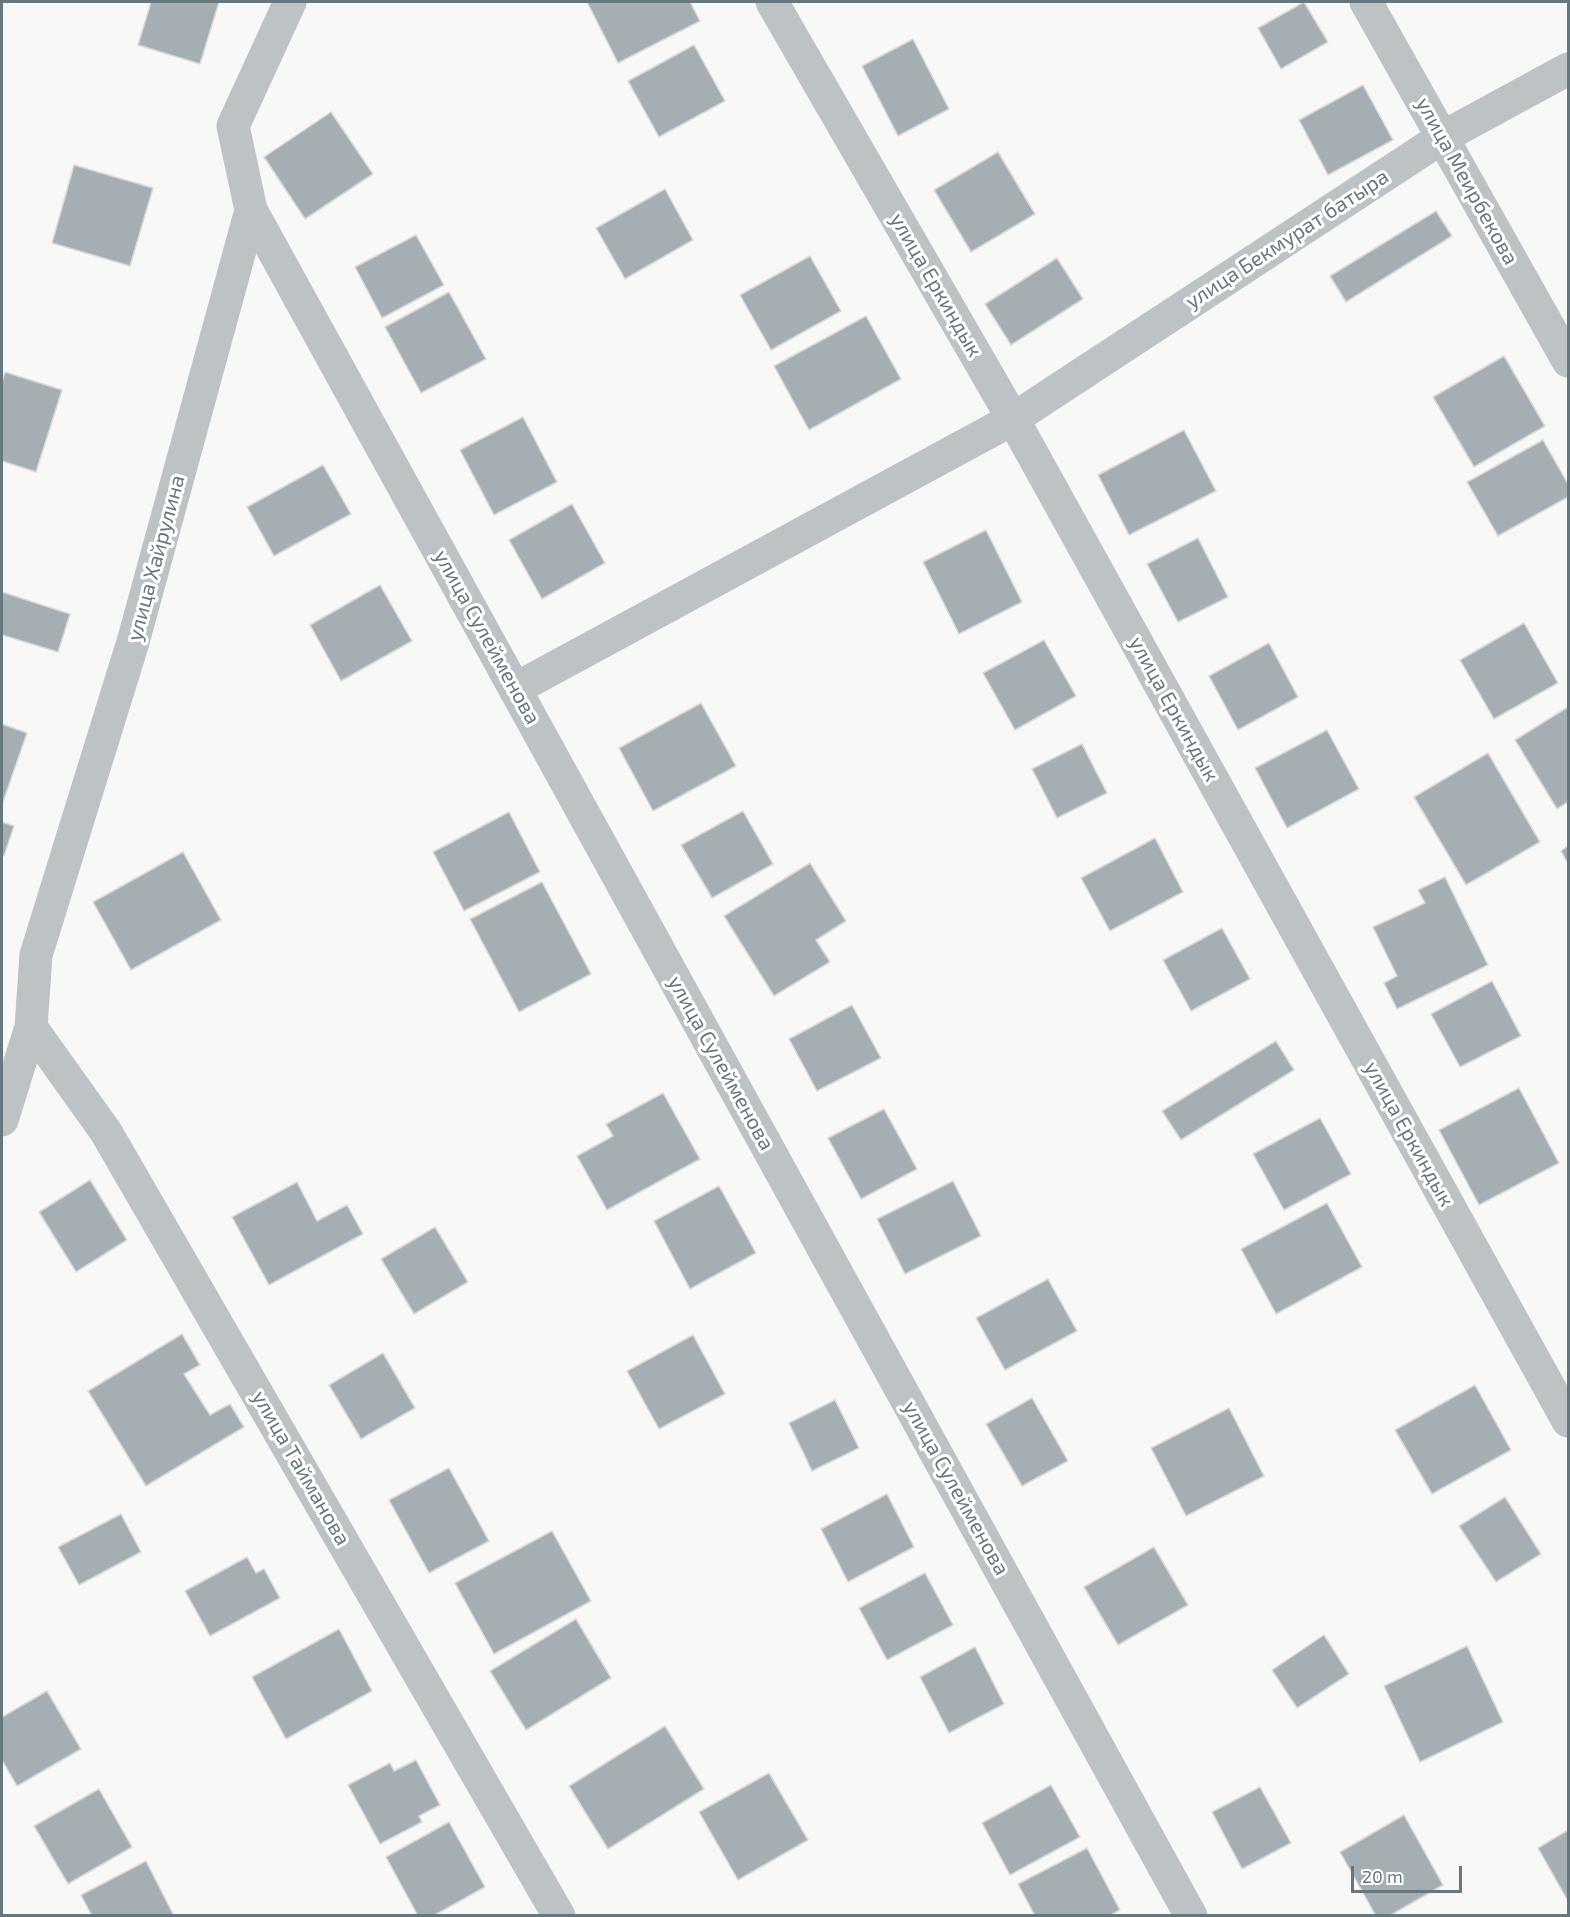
<!DOCTYPE html>
<meta charset="utf-8">
<style>
body{margin:0}
#map{position:relative;width:1570px;height:1917px;overflow:hidden;background:#f8f8f6;font-family:"Exo 2",sans-serif}
canvas{display:block}
.frame{position:absolute;inset:0;border:3px solid #66777e;pointer-events:none}
.scale{position:absolute;left:1351px;top:1866px;width:111px;height:27px;box-sizing:border-box;border:3px solid #66777e;border-top:0;padding-left:8px;font-size:18px;line-height:21px;white-space:nowrap;color:#66777e;-webkit-text-stroke:4px #fff;paint-order:stroke}
</style>
<div id="map">
<canvas width="1570" height="1917"></canvas>
<div class="frame"></div>
<div class="scale">20 m</div>
</div>
<script>
const ctx = document.querySelector('canvas').getContext('2d');
ctx.lineJoin = 'round';
function paint(path, color) { ctx.fillStyle = color; ctx.fill(path, 'evenodd'); }
function stroke(path, color, width, dash) { ctx.strokeStyle = color; ctx.lineWidth = width; ctx.lineCap = dash ? 'butt' : 'round'; ctx.setLineDash(dash || []); ctx.stroke(path); }
function drawText(font, color, halo, rows, align = 'center') {
  ctx.font = font + ' "Exo 2",sans-serif'; ctx.lineWidth = 6; ctx.setLineDash([]); ctx.textBaseline = 'middle'; ctx.strokeStyle = halo; ctx.fillStyle = color; for (const [text, x, y, turn = 0] of rows) {
    ctx.save(); ctx.translate(x, y); ctx.rotate((+turn || 0) * Math.PI / 180); ctx.textAlign = isNaN(turn) ? turn : align; if (halo) ctx.strokeText(text, 0, 0); ctx.fillText(text, 0, 0); ctx.restore();
  }
}
const building = new Path2D(`
 M151,2H219L200,64L138,45Z
 M587,2H690L700,21L618,63Z
 M1304,2L1328,42L1281,69L1258,28Z
 M913,39L949,109L898,136L862,66Z
 M694,45L725,101L659,137L628,81Z
 M1363,85L1393,140L1328,175L1299,120Z
 M331,112L373,174L305,219L264,157Z
 M998,152L1035,214L971,252L934,190Z
 M74,165L153,188L130,266L52,243Z
 M665,189L693,240L625,279L596,228Z
 M1436,211L1452,236L1346,302L1330,276Z
 M416,235L444,285L382,318L355,267Z
 M810,256L841,311L771,350L740,295Z
 M1057,258L1083,299L1011,345L985,304Z
 M449,292L486,359L421,393L385,327Z
 M866,316L901,379L809,430L774,366Z
 M1504,356L1545,426L1474,467L1433,397Z
 M5,372L62,390L36,472L2,461V382Z
 M523,417L557,482L494,515L460,450Z
 M1184,430L1216,491L1129,535L1098,475Z
 M1543,440L1568,484V497L1498,536L1467,482Z
 M323,465L351,514L274,556L247,507Z
 M572,504L605,563L542,599L509,540Z
 M986,530L1022,602L959,634L923,562Z
 M1198,538L1228,597L1178,622L1147,564Z
 M380,585L412,641L341,681L310,625Z
 M2,592L70,614L58,652L2,635Z
 M1524,623L1558,683L1494,719L1460,660Z
 M1044,640L1076,696L1015,730L983,673Z
 M1269,643L1298,697L1238,730L1209,676Z
 M701,703L736,766L653,811L619,748Z
 M1568,707V802L1557,809L1515,740Z
 M2,724L27,733L2,805Z
 M1327,730L1359,789L1287,828L1255,768Z
 M1082,744L1107,793L1057,818L1032,769Z
 M1488,753L1540,842L1466,885L1414,797Z
 M743,811L773,864L712,898L681,845Z
 M509,812L540,872L464,911L433,852Z
 M2,822L14,826L4,856L2,855Z
 M1155,838L1183,892L1110,931L1081,878Z
 M1568,846V864L1561,851Z
 M183,852L221,920L131,970L93,902Z
 M810,863L846,921L816,940L830,962L774,996L724,916Z
 M1445,877L1488,965L1397,1009L1384,983L1397,976L1373,927L1425,903L1418,890Z
 M542,882L591,974L519,1012L470,919Z
 M1222,928L1250,979L1191,1011L1163,960Z
 M1492,981L1521,1036L1460,1067L1431,1014Z
 M852,1005L881,1058L817,1091L789,1039Z
 M1276,1041L1294,1070L1181,1140L1162,1111Z
 M1519,1088L1559,1163L1479,1205L1439,1130Z
 M663,1093L700,1159L607,1210L577,1156L613,1136L606,1124Z
 M884,1109L917,1169L861,1199L828,1138Z
 M1320,1118L1351,1174L1284,1210L1253,1154Z
 M90,1180L127,1240L76,1272L39,1212Z
 M953,1181L981,1236L905,1274L877,1219Z
 M297,1182L317,1221L347,1205L363,1234L269,1285L232,1217Z
 M719,1186L756,1253L690,1289L654,1221Z
 M1327,1203L1362,1267L1276,1314L1241,1249Z
 M435,1227L468,1282L414,1314L381,1259Z
 M1048,1279L1077,1331L1005,1370L976,1318Z
 M182,1334L200,1365L184,1374L210,1415L230,1404L244,1427L146,1486L88,1391Z
 M693,1335L725,1394L659,1429L627,1371Z
 M383,1353L415,1408L361,1439L329,1385Z
 M1475,1385L1511,1450L1432,1494L1395,1430Z
 M1032,1398L1068,1461L1022,1486L986,1424Z
 M835,1400L859,1448L812,1471L789,1423Z
 M1229,1408L1264,1476L1186,1516L1151,1448Z
 M449,1468L489,1541L429,1573L389,1500Z
 M887,1494L914,1547L848,1582L821,1529Z
 M1505,1497L1541,1554L1496,1582L1459,1526Z
 M121,1514L141,1552L79,1585L58,1547Z
 M552,1531L591,1601L494,1654L455,1583Z
 M1154,1547L1188,1605L1118,1645L1084,1587Z
 M247,1557L256,1573L264,1569L280,1598L210,1636L185,1591Z
 M925,1573L953,1625L887,1660L859,1608Z
 M576,1619L611,1678L526,1730L490,1671Z
 M339,1629L372,1691L286,1739L252,1677Z
 M1324,1635L1349,1674L1297,1708L1272,1670Z
 M1467,1646L1503,1722L1420,1762L1384,1686Z
 M975,1647L1004,1704L949,1733L920,1677Z
 M47,1691L81,1749L17,1786L2,1760V1717Z
 M665,1726L704,1789L608,1849L569,1786Z
 M416,1760L440,1805L419,1816L422,1822L380,1844L348,1785L390,1763L394,1771Z
 M769,1773L808,1840L738,1880L699,1812Z
 M1051,1785L1080,1837L1010,1875L982,1823Z
 M1260,1787L1291,1843L1242,1869L1212,1812Z
 M99,1789L132,1847L68,1884L34,1826Z
 M1404,1815L1443,1885L1389,1916H1376L1340,1852Z
 M449,1822L485,1887L433,1916H418L386,1857Z
 M1568,1830V1901L1538,1848Z
 M1087,1848L1120,1910L1109,1916H1035L1018,1884Z
 M146,1861L174,1916H92L81,1895Z`);
const minor = new Path2D(`
 M772,2L1013,419L1568,1421
 M1366,2L1568,361
 M251,210L1191,1916
 M515,689L1013,419L1443,137L1568,69
 M31,1027L106,1132L559,1916
 M2,1120L31,1027L36,955L133,642L251,210L233,126L290,2`);
const streetNames = [
 ["улица Меирбекова",1467,181,61],
 ["улица Бекмурат батыра",1287,239,-33],
 ["улица Еркиндык",936,285,60],
 ["улица Хайрулина",156,558,-75],
 ["улица Сулейменова",487,637,61],
 ["улица Еркиндык",1174,709,61],
 ["улица Сулейменова",721,1063,61],
 ["улица Еркиндык",1409,1134,61],
 ["улица Тайманова",301,1468,60],
 ["улица Сулейменова",956,1488,61]
];
paint(building, '#a5afb3');
stroke(building, '#dadad9', 1.5);
stroke(minor, '#bdc3c5', 33);
drawText('21px', '#66777e', '#fff', streetNames);
</script>
